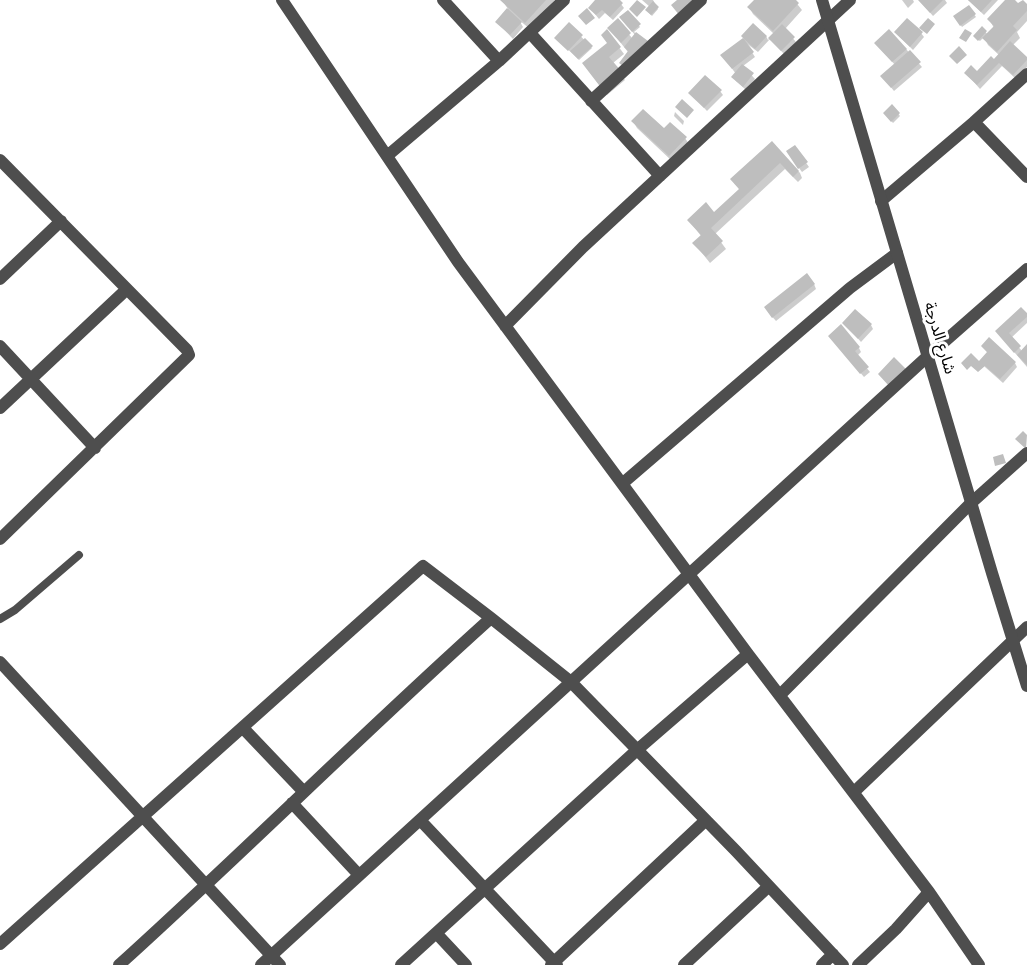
<!DOCTYPE html>
<meta charset="utf-8">
<style>
body{margin:0}
canvas{display:block;background:#fff}
</style>
<canvas width="1027" height="965"></canvas>
<script>
const ctx = document.querySelector('canvas').getContext('2d');
ctx.lineJoin = 'round';
function paint(path, color) { ctx.fillStyle = color; ctx.fill(path, 'evenodd'); }
function stroke(path, color, width, dash) { ctx.strokeStyle = color; ctx.lineWidth = width; ctx.lineCap = dash ? 'butt' : 'round'; ctx.setLineDash(dash || []); ctx.stroke(path); }
function drawText(font, color, halo, rows, align = 'center') {
  ctx.font = font + ' Lato,"Noto Sans Arabic",sans-serif'; ctx.lineWidth = 6; ctx.setLineDash([]); ctx.textBaseline = 'middle'; ctx.strokeStyle = halo; ctx.fillStyle = color; for (const [text, x, y, turn = 0] of rows) {
    ctx.save(); ctx.translate(x, y); ctx.rotate((+turn || 0) * Math.PI / 180); ctx.textAlign = isNaN(turn) ? turn : align; if (halo) ctx.strokeText(text, 0, 0); ctx.fillText(text, 0, 0); ctx.restore();
  }
}
const shadow = new Path2D(`
 M502,0H555L530,29L519,20L523,27L513,39L497,22L508,9Z
 M597,0H618L624,8L613,20L605,13L599,19L590,8Z
 M642,0H653L658,9L652,16L648,12L650,7Z
 M756,0H794L802,10L785,29L796,42L784,54L770,39L758,52L746,43L755,57L743,66L755,79L746,90L736,81L733,77L736,74L722,55L744,39L766,36L768,40L774,34L753,14L749,7Z
 M902,0H913L914,2L908,8Z
 M919,0H945L947,3L933,16Z
 M968,0H998L984,15Z
 M1006,0H1013L1018,5L1027,6V21L1017,32L1020,38L1012,46L1027,59V67L1016,79L1002,66L980,89L966,73H978L999,55L988,45L984,37L980,41L976,38L983,29L988,35L994,28L989,19Z
 M969,7L976,17L962,27L955,17Z
 M628,12L640,27L634,32L647,42L628,52L612,32L618,21L632,38L635,35L621,18Z
 M569,24L592,48L579,60L556,38Z
 M607,31L624,54L613,63L625,80L607,95L584,64L608,44Z
 M895,32L921,33L924,37L913,50Z
 M879,47L906,49L922,67L894,91L885,80L895,65Z
 M720,91L723,95L707,111L690,93Z
 M892,106L900,116L893,123L886,115Z
 M675,112L684,121L683,125L674,116Z
 M633,121L685,138L689,144L673,162L637,128Z
 M772,143L800,173L802,178L798,182L785,169L715,234L726,249L710,263L694,243L701,236L689,220L714,214L740,190L732,180Z
 M795,147L809,167L802,172L790,156Z
 M814,284L816,289L776,321L768,312Z
 M1027,315V323L1011,338L1022,351L1027,347V367L997,332Z
 M844,323L871,325L873,329L861,342Z
 M832,340L859,348L861,352L857,356L870,372L864,377Z
 M982,346L1015,363L1017,367L1003,383L985,367L981,361L988,353Z`);
const building = new Path2D(`
 M500,0H546L525,23Z
 M595,0H620L623,3L610,17L602,10L596,15L588,8Z
 M637,0L646,7L637,17L629,9Z
 M677,0H698L680,16L671,5Z
 M754,0H796L799,3L773,31L747,7Z
 M918,0H943L930,13Z
 M968,0H992L981,12Z
 M1005,0H1015L1018,3L1023,0L1027,4V11L1013,26L1017,30L997,52L982,38L994,26L987,19Z
 M653,1L659,7L651,15L645,10Z
 M969,5L976,14L960,26L953,16Z
 M507,8L522,22L510,35L495,22Z
 M587,8L595,18L586,25L578,16Z
 M628,10L641,24L632,32L619,17Z
 M618,18L631,33L621,43L607,28Z
 M907,18L923,32L910,47L894,32Z
 M928,18L935,24L927,34L919,28Z
 M569,22L583,35L568,51L554,38Z
 M753,23L767,36L755,49L743,38L754,52L732,69L720,55L743,38L741,36Z
 M782,24L795,37L781,51L768,38Z
 M982,26L987,31L978,41L973,36Z
 M607,29L621,47L609,57L622,72L602,89L582,63L607,43L601,35Z
 M889,29L907,49L892,62L874,43Z
 M965,29L972,33L966,42L959,38Z
 M636,32L648,41L627,69L619,63L628,51L624,47Z
 M585,38L593,46L578,59L570,51Z
 M1010,41L1027,57V60L1013,75L999,63L977,85L964,73L971,65L977,71L991,56L994,59Z
 M959,46L967,55L957,64L949,56Z
 M910,50L921,62L891,88L880,76Z
 M742,64L754,73L743,87L731,77Z
 M705,75L722,90L704,108L688,93Z
 M682,99L694,110L687,118L675,107Z
 M892,104L900,113L891,122L883,113Z
 M643,109L664,128L670,122L687,137L669,156L631,121Z
 M772,141L799,171L793,177L780,163L711,228L723,241L706,257L692,243L701,235L687,220L706,202L714,212L739,189L730,179Z
 M795,145L808,162L798,169L786,151Z
 M807,273L815,284L772,318L764,307Z
 M1021,307L1027,313V317L1009,333L1021,346L1014,353L995,331Z
 M855,309L872,324L858,339L842,323Z
 M841,324L860,347L855,351L869,367L860,374L828,336Z
 M989,337L1016,362L1000,379L985,366L978,372L971,366L967,370L961,363L971,353L979,361L987,352L981,346Z
 M1027,344V365L1017,355Z
 M894,357L906,369L889,386L878,374Z
 M1023,431L1027,435L1026,449L1015,439Z
 M1003,454L1006,463L995,466L993,457Z`);
const service = new Path2D(`
 M0,619L15,610L79,555`);
const minor = new Path2D(`
 M282,0L458,262L748,654L929,892L979,965
 M443,0L499,61
 M530,33L660,176
 M591,101L701,0
 M974,122L1027,177
 M387,156L499,61L564,0
 M0,160L187,350L189,355L0,539
 M881,201L974,122L1027,74
 M0,279L61,221
 M505,326L583,247L850,0
 M0,346L95,448
 M0,408L127,289
 M623,483L850,288L897,253
 M0,662L280,965
 M780,695L971,503L1027,453
 M243,728L303,791
 M854,792L1027,627
 M292,803L359,875
 M420,820L557,965
 M437,934L466,965
 M0,944L423,566L491,618L571,682L736,851L843,965
 M119,965C245,851 365,731 491,618
 M261,965L928,356L1027,269
 M401,965L637,750L748,654
 M551,965L706,820
 M684,965L769,886
 M822,965L833,954
 M858,965L896,929L929,892`);
const tertiary = new Path2D(`
 M822,0L992,573L1027,686`);
const streetNames = [
 ["شارع الدرجة",940,338,73]
];
paint(shadow, '#0003');
paint(building, '#bebebe');
stroke(service, '#4e4e4e', 8);
stroke(minor, '#4e4e4e', 12);
stroke(tertiary, '#4e4e4e', 12);
drawText('16px', '#000', '#fff', streetNames);
</script>
